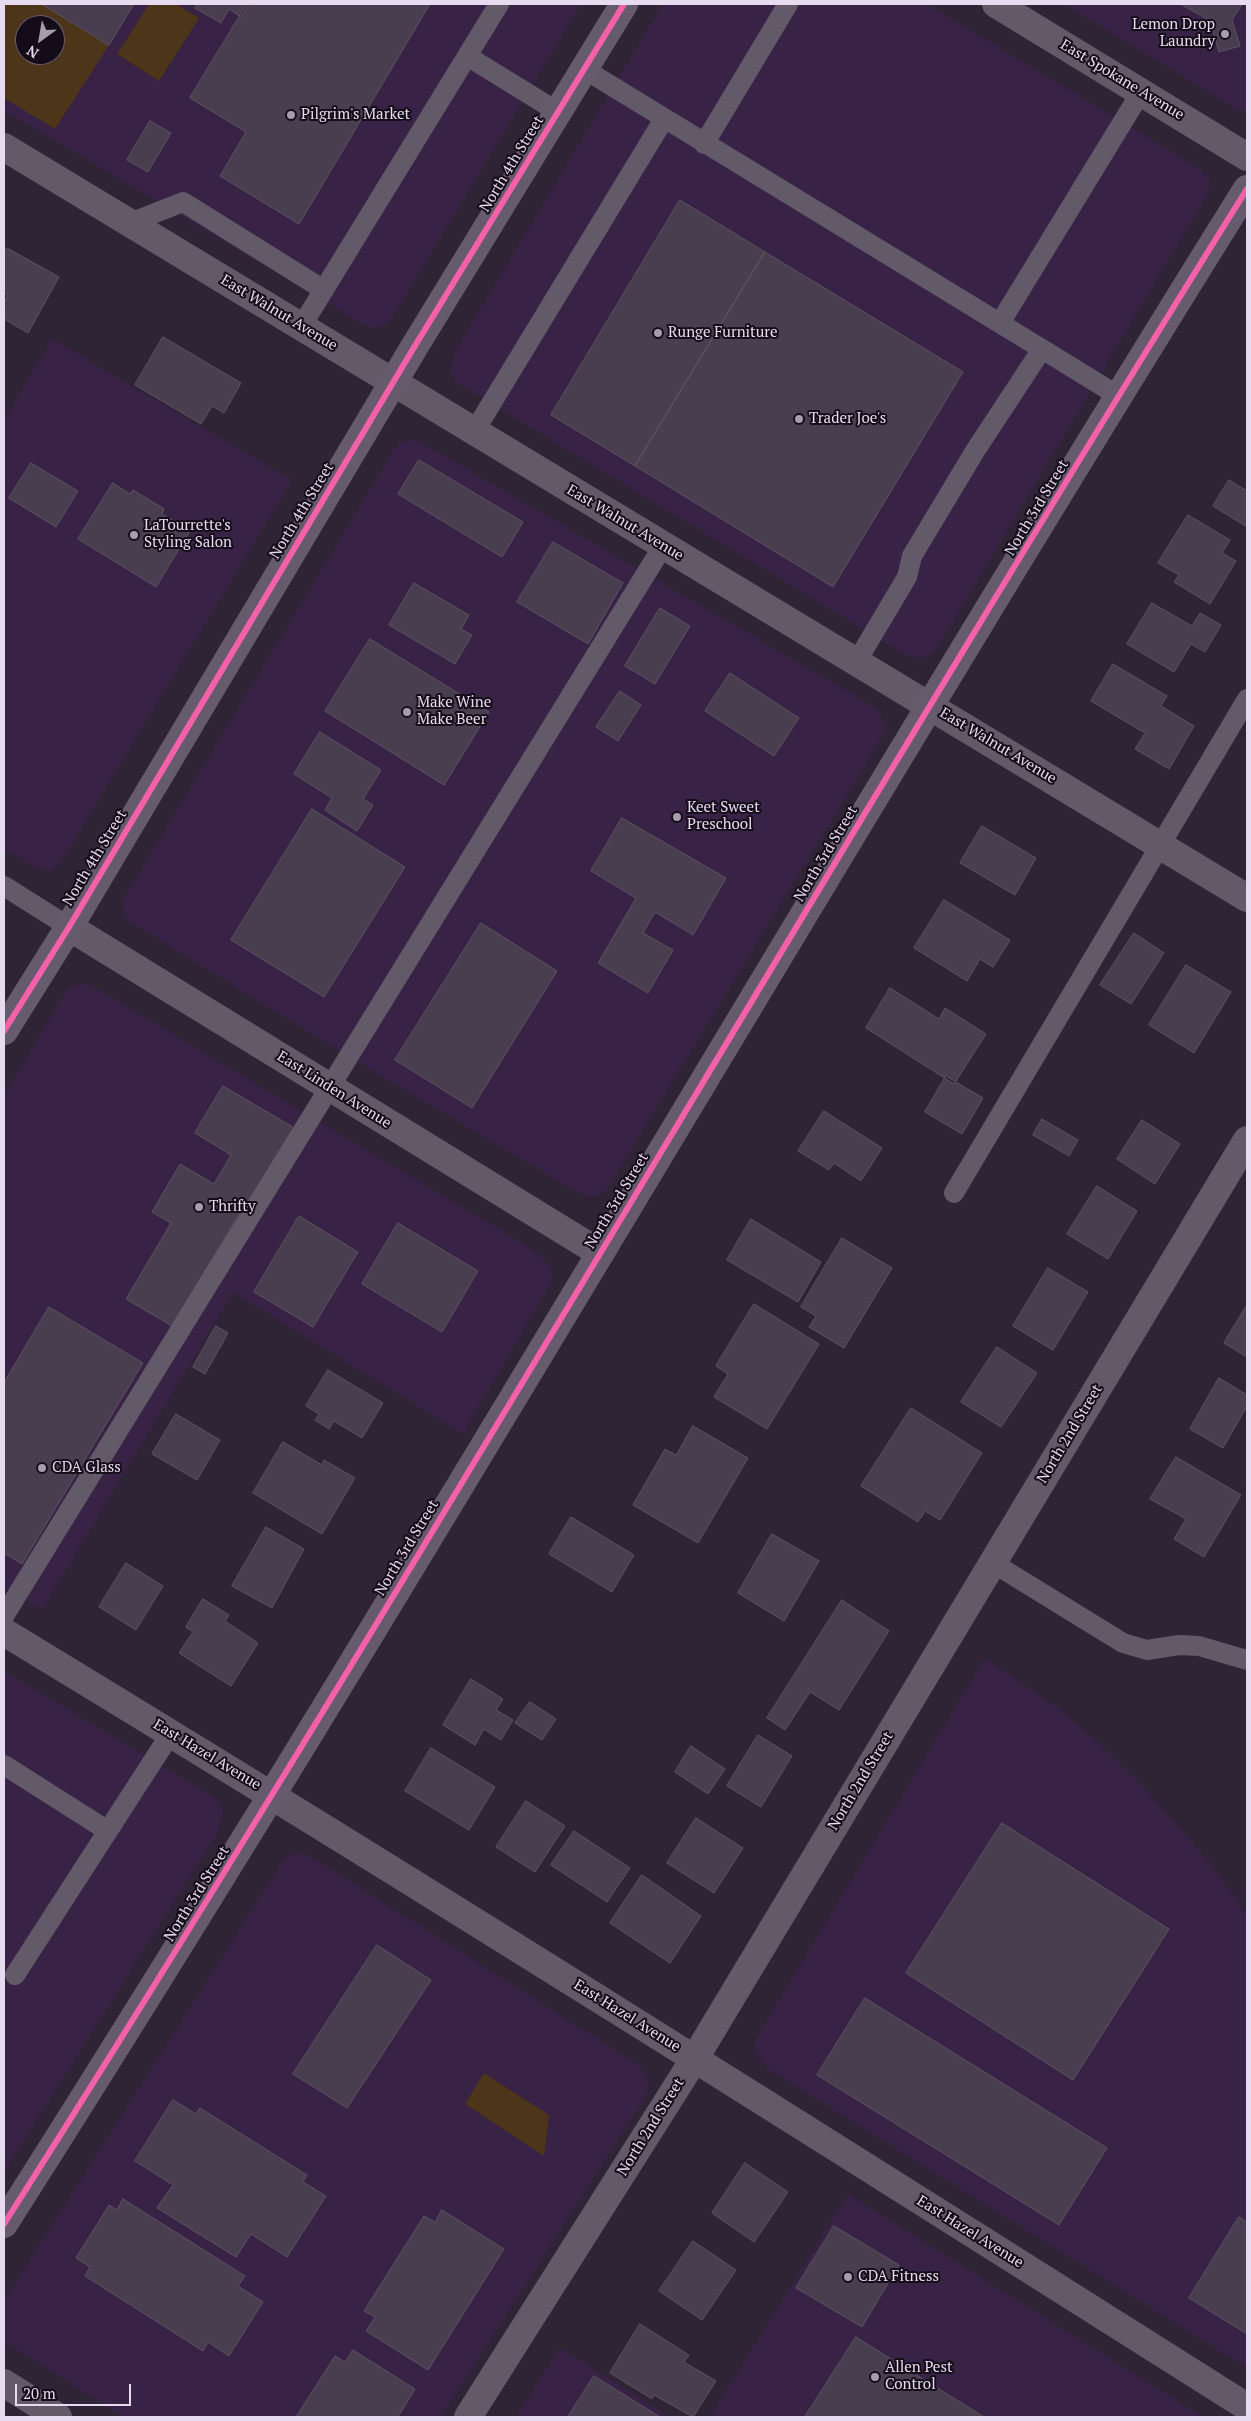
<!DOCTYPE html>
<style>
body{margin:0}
#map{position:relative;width:1251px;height:2421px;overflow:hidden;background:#2f2435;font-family:"PT Serif",serif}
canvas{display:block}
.frame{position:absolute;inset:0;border:5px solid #e7dbef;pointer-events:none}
.north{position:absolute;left:15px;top:15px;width:50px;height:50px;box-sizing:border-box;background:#140c19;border:1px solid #685f6f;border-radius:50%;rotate:212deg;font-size:14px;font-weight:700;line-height:20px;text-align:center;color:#e7dbef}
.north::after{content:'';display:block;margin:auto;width:18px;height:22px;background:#a79bae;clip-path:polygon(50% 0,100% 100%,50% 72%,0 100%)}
.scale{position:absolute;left:15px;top:2384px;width:116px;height:22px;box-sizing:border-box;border:2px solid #e7dbef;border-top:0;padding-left:6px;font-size:15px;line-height:18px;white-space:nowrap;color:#e7dbef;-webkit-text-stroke:4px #140c19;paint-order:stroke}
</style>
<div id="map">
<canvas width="1251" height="2421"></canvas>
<div class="frame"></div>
<div class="north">N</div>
<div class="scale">20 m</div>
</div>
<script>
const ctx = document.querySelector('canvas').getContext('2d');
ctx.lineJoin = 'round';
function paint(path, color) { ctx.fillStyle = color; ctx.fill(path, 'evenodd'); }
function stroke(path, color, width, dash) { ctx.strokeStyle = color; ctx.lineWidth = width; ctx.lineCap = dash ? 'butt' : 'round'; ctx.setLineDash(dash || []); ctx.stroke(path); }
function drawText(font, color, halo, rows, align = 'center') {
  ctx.font = font + ' "PT Serif",serif'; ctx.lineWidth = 4; ctx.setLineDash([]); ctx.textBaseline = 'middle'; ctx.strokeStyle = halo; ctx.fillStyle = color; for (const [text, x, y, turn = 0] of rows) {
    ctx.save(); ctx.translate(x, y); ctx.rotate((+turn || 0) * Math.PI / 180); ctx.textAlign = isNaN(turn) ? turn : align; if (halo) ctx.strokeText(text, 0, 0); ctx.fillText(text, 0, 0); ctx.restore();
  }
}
const built = new Path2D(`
 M4,4H581L392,318L383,326L373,328L361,323L4,110ZM25,25H55V55H25Z
 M663,4H927L1200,169L1209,181V192L936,650L928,656L920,658L906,655L457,383L450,373L455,351Z
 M1064,4H1247V111H1240Z
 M52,339L292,480L61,862L50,871L38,869L4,848V420Z
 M410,440H417L876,708L885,723L886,731L607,1189L597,1196L582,1195L341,1052L129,921L123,914V900L395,448L399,443Z
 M81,984H89L525,1245L542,1258L550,1268L552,1276L550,1284L463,1434L233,1292L42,1610L4,1587V1096L64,994L69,988Z
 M985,1658L1060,1710L1093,1738L1138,1781L1209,1862L1247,1914V2368L767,2068L756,2053L755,2040Z
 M4,1671L214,1797L220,1804L223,1812L218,1832L4,2172Z
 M299,1853L310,1856L640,2066L646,2075L649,2084L643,2100L441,2417H123L4,2341V2301L283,1861L289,1856Z
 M848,2194L1203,2417H710Z
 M560,2348L670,2417H516Z`);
const green = new Path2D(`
 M4,4H42L109,45L55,129L4,98ZM25,25H55V55H25Z
 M149,4H176L199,18L159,81L117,54Z
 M484,2073L549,2115L544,2156L465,2104Z`);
const building = new Path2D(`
 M42,4H134L109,45Z
 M198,4H249L241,17L229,9L221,23L195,8Z
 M247,4H430L299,224L220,176L246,132L190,98Z
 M1181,4H1242L1232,20L1240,46L1219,52L1210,21Z
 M150,121L171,133L148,172L127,160Z
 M680,200L765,252L635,466L551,415Z
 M7,248L59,277L28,333L4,319V303L8,295L4,293V254Z
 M765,252L963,372L833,587L635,466Z
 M163,337L241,383L224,413L212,406L201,424L135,385Z
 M419,460L523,522L502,557L398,494Z
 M31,463L78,491L56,527L9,498Z
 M1229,480L1247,491V527L1213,506Z
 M113,483L130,494L133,490L164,509L162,514L190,531L156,587L78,539Z
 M1188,515L1230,540L1222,553L1236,561L1210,604L1174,582L1179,575L1158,563Z
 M553,542L623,583L588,644L517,602Z
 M414,583L469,615L461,629L472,635L455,664L389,625Z
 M1152,603L1192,626L1200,613L1221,625L1205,652L1191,644L1174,672L1127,644Z
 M660,608L690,626L655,684L625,666Z
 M370,639L489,712L444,785L325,711Z
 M1113,664L1167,696L1161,706L1194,726L1169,769L1135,749L1145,733L1091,701Z
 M730,673L799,718L774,756L705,711Z
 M620,691L641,705L618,741L596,727Z
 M320,732L381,770L363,799L373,805L357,831L325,810L332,798L294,774Z
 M312,809L405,867L324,997L231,940Z
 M622,818L726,878L693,935L655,912L643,933L673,950L648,993L598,963L636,898L591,871Z
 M982,826L1036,858L1015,895L960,863Z
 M944,900L1010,940L993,967L980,959L967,981L914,948Z
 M481,923L557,971L472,1108L395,1060Z
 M1134,933L1164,953L1131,1004L1100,985Z
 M1186,965L1231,992L1194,1053L1149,1025Z
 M890,988L939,1019L945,1008L986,1034L954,1084L866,1028Z
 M946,1076L983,1098L962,1134L925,1112Z
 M223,1086L298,1130L252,1209L245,1204L172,1326L126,1299L171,1223L152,1212L180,1164L214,1184L231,1155L195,1133Z
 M824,1111L882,1148L861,1181L834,1163L829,1170L798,1151Z
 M1042,1119L1078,1140L1069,1156L1033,1135Z
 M1142,1120L1180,1144L1155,1184L1117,1159Z
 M1097,1186L1137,1211L1108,1259L1067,1234Z
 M299,1216L358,1252L313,1327L254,1292Z
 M751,1219L821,1262L798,1302L727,1260Z
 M398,1223L478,1271L442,1332L362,1284Z
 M842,1238L892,1268L844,1348L809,1327L816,1316L801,1307Z
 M1048,1268L1088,1292L1053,1350L1013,1326Z
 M754,1304L819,1344L767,1429L714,1397L728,1374L716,1366Z
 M1247,1305V1357L1224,1343Z
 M49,1307L143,1363L22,1564L4,1553V1383Z
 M216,1326L228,1333L205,1374L193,1367Z
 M997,1347L1037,1373L1001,1427L961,1402Z
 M328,1370L383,1403L362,1438L334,1421L329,1429L315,1420L319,1414L306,1406Z
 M1219,1378L1247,1395V1406L1223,1448L1190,1429Z
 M911,1408L982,1453L940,1520L925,1511L918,1522L861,1486Z
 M176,1414L220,1440L197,1480L152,1454Z
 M693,1426L748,1458L698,1543L633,1505L665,1449L676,1455Z
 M283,1442L322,1465L324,1460L355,1478L322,1534L253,1493Z
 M1176,1457L1241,1495L1204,1557L1174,1539L1186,1519L1150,1499Z
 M571,1517L634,1555L612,1592L549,1554Z
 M266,1527L304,1549L272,1608L232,1586Z
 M772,1534L819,1561L784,1621L738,1593Z
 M126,1563L163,1586L136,1630L99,1607Z
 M203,1599L229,1615L225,1621L258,1643L231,1686L179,1653L193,1632L186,1627Z
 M842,1600L889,1631L839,1710L810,1692L785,1730L767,1718Z
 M471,1679L503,1699L496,1710L513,1720L501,1740L484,1729L475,1745L443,1725Z
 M530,1702L556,1719L542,1740L515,1723Z
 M758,1735L792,1756L761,1807L727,1786Z
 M691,1746L725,1769L708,1794L675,1772Z
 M431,1748L495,1787L469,1830L405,1791Z
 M526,1801L565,1826L535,1872L496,1847Z
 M696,1818L743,1848L714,1893L667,1863Z
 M1002,1823L1169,1929L1073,2080L906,1973Z
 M574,1831L630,1868L607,1902L551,1865Z
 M642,1875L701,1916L670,1963L610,1923Z
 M377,1945L431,1980L347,2108L293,2074Z
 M865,1998L1107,2148L1059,2225L817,2075Z
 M173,2100L196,2114L200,2108L307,2175L303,2182L326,2196L287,2257L251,2234L236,2257L157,2208L173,2185L135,2161Z
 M745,2163L788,2192L754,2242L712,2213Z
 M123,2199L245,2276L238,2286L263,2302L229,2356L208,2342L203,2351L85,2276L90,2267L76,2258L109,2205L117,2210Z
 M442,2210L504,2249L428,2370L366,2331L375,2317L364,2311L424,2216L435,2222Z
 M1239,2217L1247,2222V2334L1189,2298Z
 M834,2226L899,2265L862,2327L796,2288Z
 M693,2241L736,2270L702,2320L659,2291Z
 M640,2324L689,2355L684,2362L716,2381L693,2417L654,2395L652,2399L610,2373Z
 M856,2337L984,2417H805Z
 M353,2350L415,2389L398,2417H296L335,2356L345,2362Z
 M594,2376L660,2417H568Z`);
const service = new Path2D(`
 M467,56L558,112
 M584,69L1042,349L975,451L912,556L907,577L857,661
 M704,144L788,4
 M130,223L183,202L324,290
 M1000,323L1141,92
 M301,327L499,4
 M1042,349L1120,397
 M474,432L664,119
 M4,886L69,927
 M954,1193L1247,699
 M993,1563L1123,1643L1147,1650L1179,1645L1199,1646L1247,1660
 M4,1616L663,546
 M4,1765L108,1831
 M15,1975L171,1733`);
const minor = new Path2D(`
 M996,4L1247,157
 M4,147L1247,898
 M69,927L600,1253
 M4,1632C421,1885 834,2146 1247,2407
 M4,2383L58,2417
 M468,2417L695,2058L1247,1140`);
const secondary = new Path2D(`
 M4,1031L69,927L413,349L624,4
 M4,2224C431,1553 826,863 1247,189`);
const cycleway = new Path2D(`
 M4,1031L69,927L413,349L624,4
 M4,2224C431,1553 826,863 1247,189`);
const markers = [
 [1225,34,5,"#a79bae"],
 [291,115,5,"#a79bae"],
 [658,333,5,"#a79bae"],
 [799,419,5,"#a79bae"],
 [134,535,5,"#a79bae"],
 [407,712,5,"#a79bae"],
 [677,817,5,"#a79bae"],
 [199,1207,5,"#a79bae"],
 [42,1468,5,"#a79bae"],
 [848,2277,5,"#a79bae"],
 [875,2377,5,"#a79bae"]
];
const poiNames = [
 ["Lemon Drop",1215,25,"right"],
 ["Laundry",1215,42,"right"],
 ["Pilgrim's Market",301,115],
 ["Runge Furniture",668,333],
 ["Trader Joe's",809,419],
 ["LaTourrette's",144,526],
 ["Styling Salon",144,543],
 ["Make Wine",417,703],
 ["Make Beer",417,720],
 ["Keet Sweet",687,808],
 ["Preschool",687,825],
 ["Thrifty",209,1207],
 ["CDA Glass",52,1468],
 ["CDA Fitness",858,2277],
 ["Allen Pest",885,2368],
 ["Control",885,2385]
];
const streetNames = [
 ["East Spokane Avenue",1122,80,31],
 ["North 4th Street",512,164,-59],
 ["East Walnut Avenue",279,313,31],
 ["North 3rd Street",1037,508,-59],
 ["North 4th Street",302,511,-59],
 ["East Walnut Avenue",625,523,31],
 ["East Walnut Avenue",998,746,31],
 ["North 3rd Street",826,854,-59],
 ["North 4th Street",95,858,-59],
 ["East Linden Avenue",334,1090,32],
 ["North 3rd Street",617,1201,-59],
 ["North 2nd Street",1070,1434,-59],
 ["North 3rd Street",407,1548,-59],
 ["East Hazel Avenue",207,1755,31],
 ["North 2nd Street",861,1781,-59],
 ["North 3rd Street",197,1894,-58],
 ["East Hazel Avenue",627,2016,32],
 ["North 2nd Street",651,2127,-58],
 ["East Hazel Avenue",970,2232,32]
];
paint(built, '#382245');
paint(green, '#4d351a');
paint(building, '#493e50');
stroke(building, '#5c5261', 1);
stroke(service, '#635a69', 20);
stroke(minor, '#635a69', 28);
stroke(secondary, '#665b6c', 28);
stroke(cycleway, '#f560ab', 6);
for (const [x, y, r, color] of markers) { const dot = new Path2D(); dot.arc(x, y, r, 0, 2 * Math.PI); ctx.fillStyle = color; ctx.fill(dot); stroke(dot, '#140c19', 2); }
drawText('15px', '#e7dbef', '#140c19', poiNames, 'left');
drawText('15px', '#e7dbef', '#140c19', streetNames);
</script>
